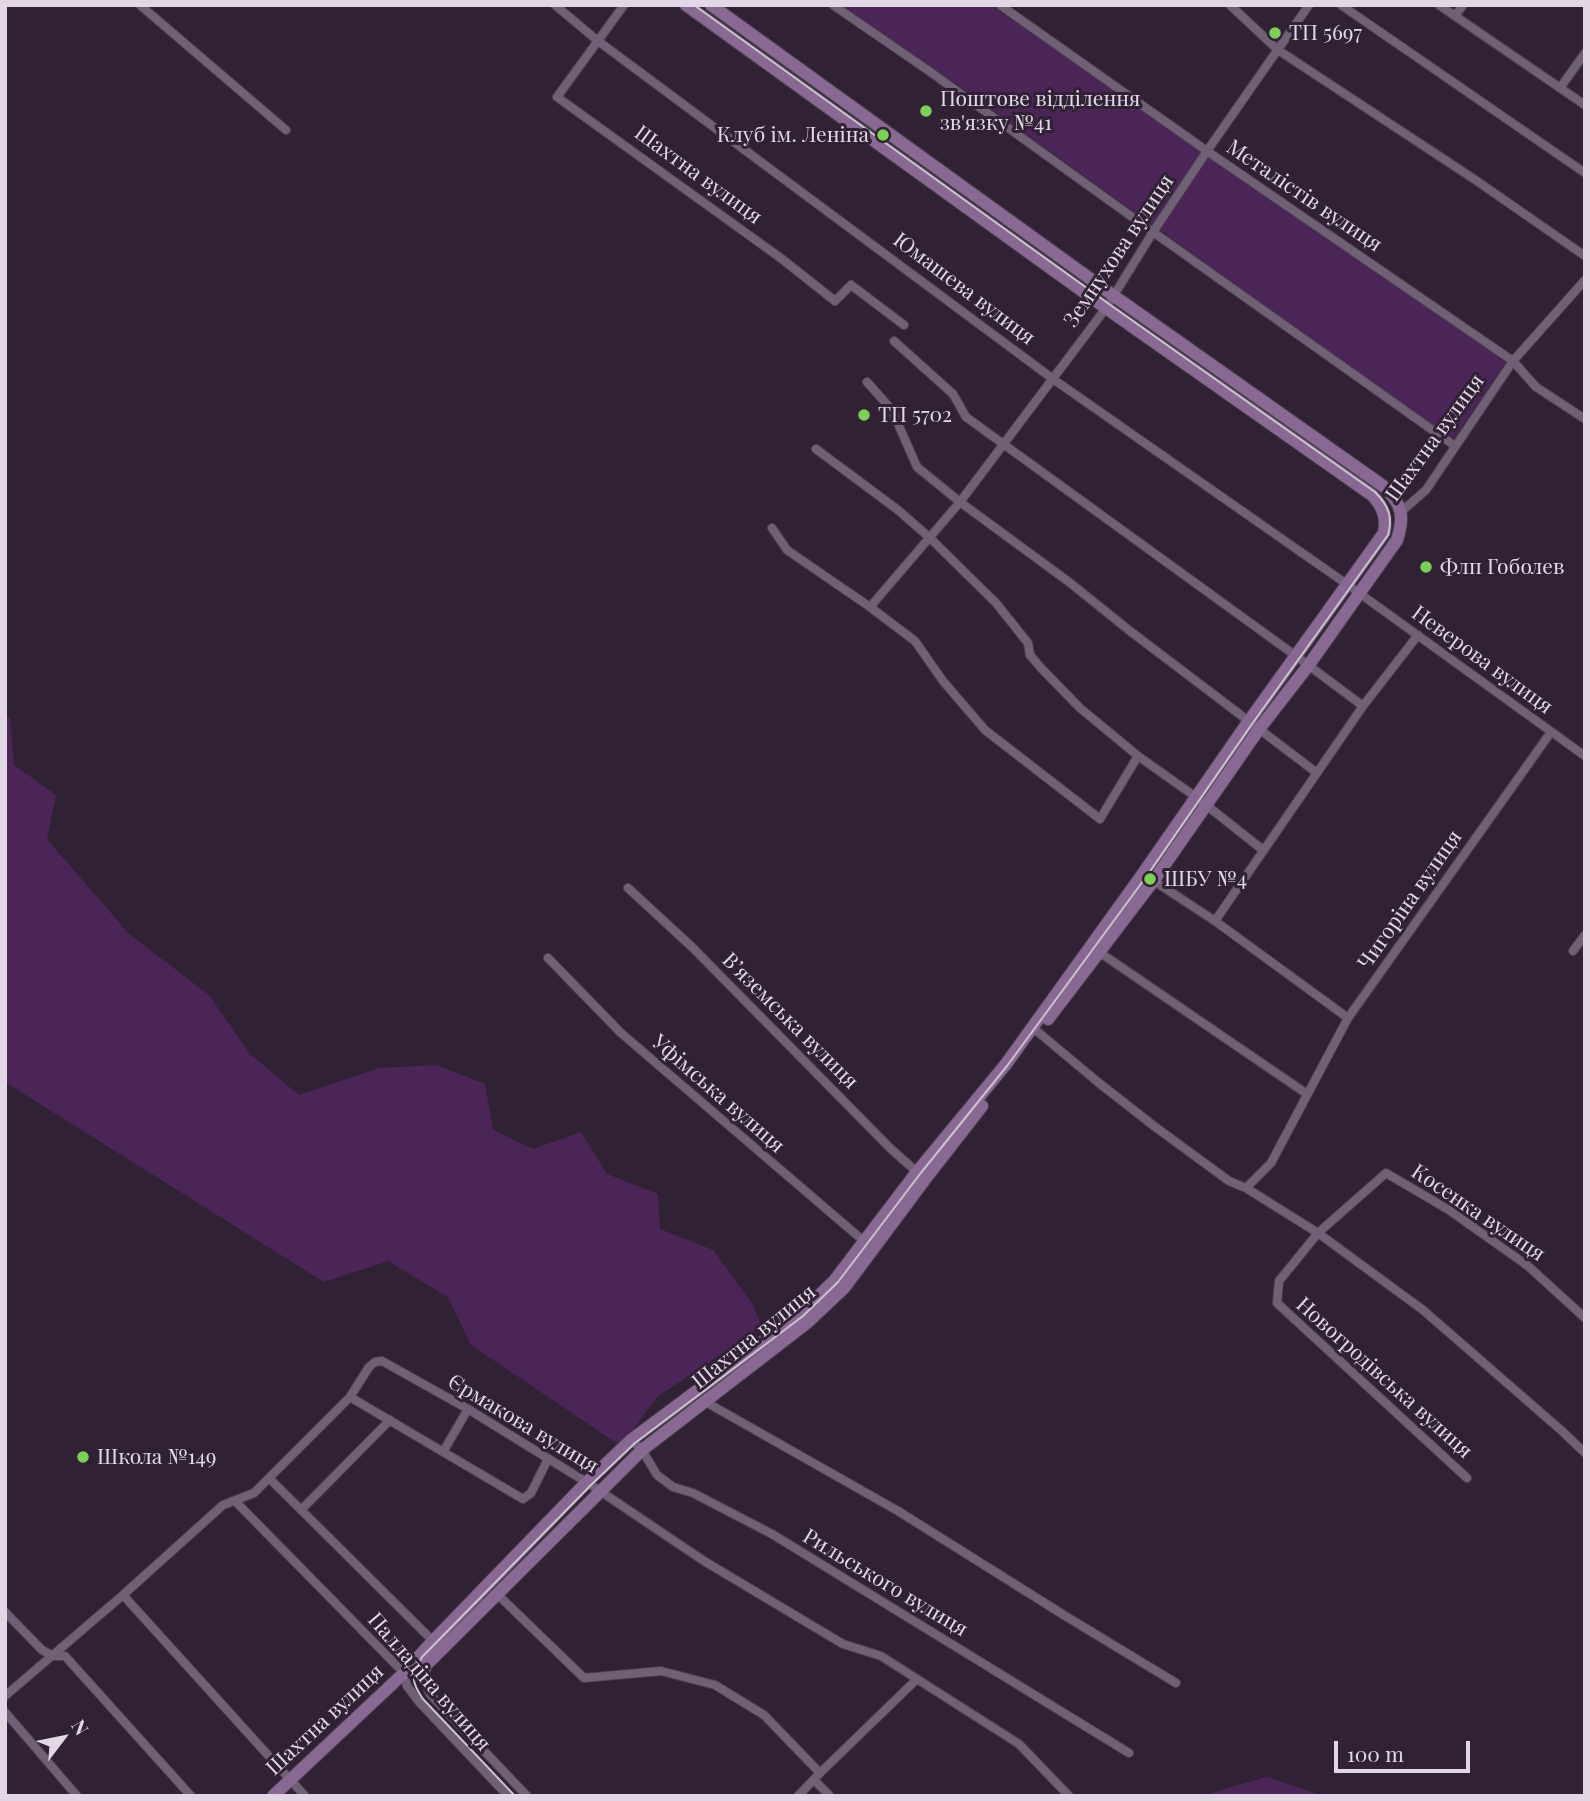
<!DOCTYPE html>
<meta charset="utf-8">
<style>
body{margin:0}
#map{position:relative;width:1590px;height:1801px;overflow:hidden;background:#302234;font-family:"Playfair Display",serif}
canvas{display:block}
.frame{position:absolute;inset:0;border:7px solid #e2d8e5;pointer-events:none}
.north{position:absolute;left:28px;top:1703px;width:70px;height:70px;-webkit-text-stroke:5px #302234;paint-order:stroke;rotate:58deg;font-size:19px;font-weight:700;line-height:28px;text-align:center;color:#e2d8e5}
.north::after{content:'';display:block;margin:auto;width:24px;height:32px;background:#e2d8e5;clip-path:polygon(50% 0,100% 100%,50% 72%,0 100%)}
.scale{position:absolute;left:1334px;top:1741px;width:136px;height:32px;box-sizing:border-box;border:4px solid #e2d8e5;border-top:0;padding-left:9px;font-size:21px;line-height:24px;white-space:nowrap;color:#e2d8e5;-webkit-text-stroke:5px #302234;paint-order:stroke}
</style>
<div id="map">
<canvas width="1590" height="1801"></canvas>
<div class="frame"></div>
<div class="north">N</div>
<div class="scale">100 m</div>
</div>
<script>
const ctx = document.querySelector('canvas').getContext('2d');
ctx.lineJoin = 'round';
function paint(path, color) { ctx.fillStyle = color; ctx.fill(path, 'evenodd'); }
function stroke(path, color, width, dash) { ctx.strokeStyle = color; ctx.lineWidth = width; ctx.lineCap = dash ? 'butt' : 'round'; ctx.setLineDash(dash || []); ctx.stroke(path); }
function drawText(font, color, halo, rows, align = 'center') {
  ctx.font = font + ' "Playfair Display",serif'; ctx.lineWidth = 6; ctx.setLineDash([]); ctx.textBaseline = 'middle'; ctx.strokeStyle = halo; ctx.fillStyle = color; for (const [text, x, y, turn = 0] of rows) {
    ctx.save(); ctx.translate(x, y); ctx.rotate((+turn || 0) * Math.PI / 180); ctx.textAlign = isNaN(turn) ? turn : align; if (halo) ctx.strokeText(text, 0, 0); ctx.fillText(text, 0, 0); ctx.restore();
  }
}
const green = new Path2D(`
 M841,5H991L1506,362L1453,440L932,67Z
 M5,717L10,718L14,765L56,795L47,839L129,934L209,995L250,1054L299,1095L379,1068L437,1065L485,1084L493,1130L533,1149L581,1132L607,1174L658,1194L660,1229L713,1250L752,1303L762,1327L657,1397L621,1446L471,1345L448,1297L388,1261L324,1282L5,1082Z
 M1267,1777L1324,1796H1200Z`);
const minor = new Path2D(`
 M140,5L286,130
 M555,5L598,41L1053,379L1348,585L1585,756
 M624,5L557,97L782,259L835,301L851,285L904,325
 M833,5L929,71L1153,232L1455,446
 M1000,5L1207,151L1513,361L1536,387L1585,419
 M1230,5L1278,50L1474,179L1585,256
 M1341,5L1585,173
 M1439,5L1585,105
 M1455,16L1463,5
 M1560,88L1585,53
 M894,341L953,394L966,417L1296,656L1363,706
 M867,382L892,410L917,467L960,502L1069,582L1130,631L1317,773
 M816,449L898,510L930,538L996,603L1028,643L1030,655L1041,668L1080,708L1138,756L1196,797L1263,850
 M1402,511L1426,490L1513,361L1585,280
 M772,528L787,550L870,607L915,641L943,681L985,730L1100,819L1138,756
 M870,607L960,502L1106,308L1153,232L1207,151L1309,5
 M1151,879L1215,921L1348,1018
 M628,888L692,947L890,1148L918,1173
 M1215,921L1363,706L1418,635
 M1573,951L1585,935
 M1099,952L1307,1094
 M548,958L621,1033L866,1243
 M1032,1027L1099,1083L1154,1126L1229,1181L1246,1188L1318,1233L1423,1310L1562,1431L1585,1453
 M1246,1188L1271,1163L1348,1018L1551,732
 M350,1397L523,1499L531,1493L548,1459
 M704,1401L898,1511L1067,1617L1176,1683
 M631,1440L642,1450L657,1475L673,1487L693,1493L772,1534L1129,1753
 M443,1452L468,1409
 M269,1478L433,1641
 M1467,1478L1277,1303L1279,1281L1318,1233L1386,1173L1449,1210L1528,1266L1585,1318
 M235,1501L404,1673L407,1686L420,1703L508,1796
 M301,1510L390,1420
 M497,1594L584,1678L661,1671L715,1685L764,1715L820,1773
 M123,1595L305,1796
 M5,1612L42,1650L53,1656H65L191,1796
 M428,1663L424,1681L430,1694L527,1796
 M5,1696L123,1595L223,1505L254,1493L350,1397L369,1367L375,1362L382,1361L468,1409L591,1485L704,1561L843,1644L881,1656L917,1679L1019,1744L1069,1796
 M5,1712L77,1796
 M814,1780L830,1796
 M798,1796L820,1773L917,1679`);
const secondary = new Path2D(`
 M711,5L1114,296L1383,486C1402,504 1405,515 1397,540L1308,666L1259,729L1154,880L1048,1019
 M408,1671L428,1663L642,1450L808,1322L844,1288L926,1178L982,1106
 M273,1796L404,1673L433,1641L587,1482L631,1440L801,1313L835,1280L917,1172L1006,1064L1142,875L1249,721L1384,533C1387,517 1383,507 1372,495L1106,308L686,5`);
const tram = new Path2D(`
 M515,1796L423,1699C410,1680 412,1677 422,1657L591,1485L635,1443L803,1316L838,1282L920,1174L1007,1066L1146,877L1252,724L1388,535C1393,517 1389,506 1375,492L1109,304L694,5`);
const markers = [
 [1275,33,7,"#7cd155"],
 [926,111,7,"#7cd155"],
 [883,135,7,"#7cd155"],
 [864,415,7,"#7cd155"],
 [1426,567,7,"#7cd155"],
 [1150,879,7,"#7cd155"],
 [83,1457,7,"#7cd155"]
];
const poiNames = [
 ["ТП 5697",1289,33],
 ["Поштове відділення",940,99],
 ["зв'язку №41",940,123],
 ["Клуб ім. Леніна",869,135,"right"],
 ["ТП 5702",878,415],
 ["Флп Гоболев",1440,567],
 ["ШБУ №4",1164,879],
 ["Школа №149",97,1457]
];
const streetNames = [
 ["Шахтна вулиця",698,175,36],
 ["Металістів вулиця",1304,196,34],
 ["Земнухова вулиця",1119,251,-56],
 ["Юмашева вулиця",964,289,37],
 ["Шахтна вулиця",1435,438,-54],
 ["Неверова вулиця",1482,660,36],
 ["Чигоріна вулиця",1410,900,-55],
 ["В’яземська вулиця",790,1021,45],
 ["Уфімська вулиця",718,1094,41],
 ["Косенка вулиця",1478,1213,34],
 ["Шахтна вулиця",754,1337,-39],
 ["Новогродівська вулиця",1384,1378,42],
 ["Єрмакова вулиця",523,1424,31],
 ["Рильського вулиця",885,1583,31],
 ["Палладіна вулиця",429,1682,49],
 ["Шахтна вулиця",325,1720,-43]
];
paint(green, '#4b2558');
stroke(minor, '#4c4050', 10);
stroke(secondary, '#4c4050', 14);
stroke(minor, '#706076', 8);
stroke(secondary, '#896994', 12);
stroke(tram, '#cdc3d0', 2);
for (const [x, y, r, color] of markers) { const dot = new Path2D(); dot.arc(x, y, r, 0, 2 * Math.PI); ctx.fillStyle = color; ctx.fill(dot); stroke(dot, '#302234', 2.5); }
drawText('21px', '#e2d8e5', '#302234', poiNames, 'left');
drawText('21px', '#e2d8e5', '#302234', streetNames);
</script>
